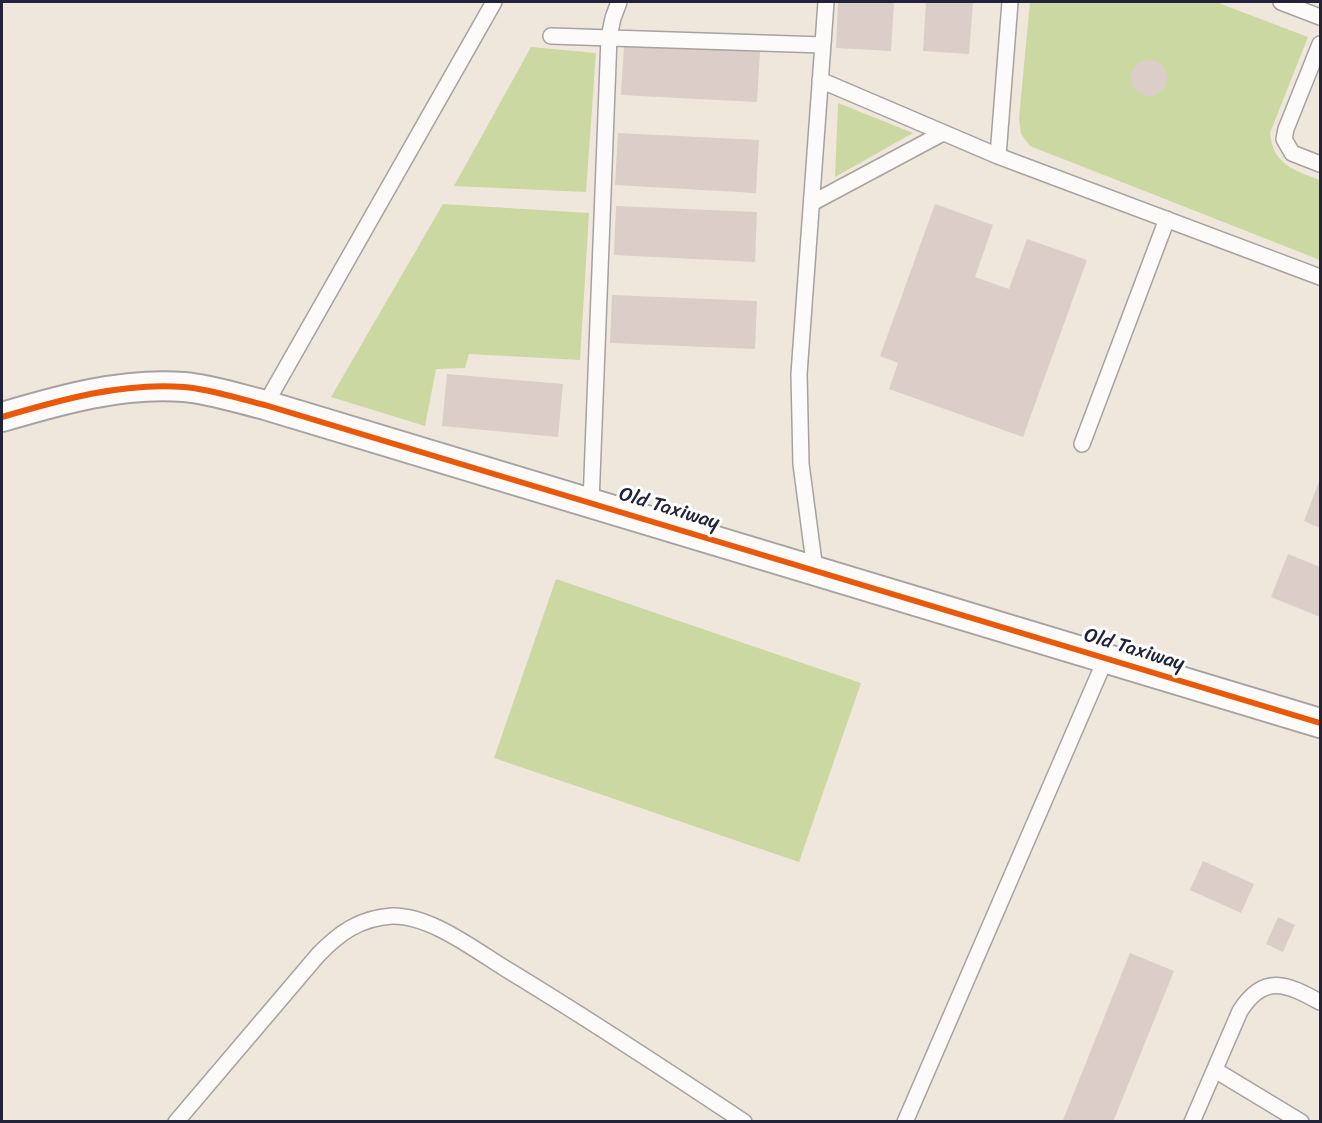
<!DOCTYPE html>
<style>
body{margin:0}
#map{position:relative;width:1322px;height:1123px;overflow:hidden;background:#efe7dc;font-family:Sriracha,sans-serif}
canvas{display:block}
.frame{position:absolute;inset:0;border:3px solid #22223b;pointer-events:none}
</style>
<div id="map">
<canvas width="1322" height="1123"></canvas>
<div class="frame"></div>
</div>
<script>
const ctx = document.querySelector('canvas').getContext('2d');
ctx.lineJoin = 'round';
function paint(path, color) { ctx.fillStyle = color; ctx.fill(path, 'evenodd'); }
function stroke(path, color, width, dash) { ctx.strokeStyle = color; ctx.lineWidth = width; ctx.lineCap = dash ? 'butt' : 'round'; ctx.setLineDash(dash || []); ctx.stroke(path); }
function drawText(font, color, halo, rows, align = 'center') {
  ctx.font = font + ' Sriracha,sans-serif'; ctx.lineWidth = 6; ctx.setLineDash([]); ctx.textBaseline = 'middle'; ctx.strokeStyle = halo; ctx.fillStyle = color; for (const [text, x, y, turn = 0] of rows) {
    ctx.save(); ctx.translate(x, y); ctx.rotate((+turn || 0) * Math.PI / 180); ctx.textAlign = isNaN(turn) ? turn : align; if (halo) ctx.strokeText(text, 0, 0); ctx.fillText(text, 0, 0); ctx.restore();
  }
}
const green = new Path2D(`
 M1030,2H1216L1308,37L1270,133C1273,165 1294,170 1320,180V260L1030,146L1021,134L1019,118Z
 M531,47L596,53L586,192L454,186Z
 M838,103L913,133L835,177Z
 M443,204L589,213L580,360L469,354L465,368L436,369L425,426L331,397Z
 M556,579L861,683L799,862L494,758Z`);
const building = new Path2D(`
 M838,2H894L891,51L836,48Z
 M926,2H973L969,54L923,51Z
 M624,45L760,52L757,102L621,95Z
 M1131 78a18 18 0 1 1 36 0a18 18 0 1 1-36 0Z
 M618,133L759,140L756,193L615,185Z
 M935,204L993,225L975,277L1009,289L1027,239L1087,260L1023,437L889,389L898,363L880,356Z
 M616,206L757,212L755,262L614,255Z
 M612,295L757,301L755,349L610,343Z
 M447,374L563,384L558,437L442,426Z
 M1320,479V528L1304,521Z
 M1288,554L1320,567V617L1271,597Z
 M1203,861L1254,884L1241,913L1190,890Z
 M1278,917L1295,925L1283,952L1266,944Z
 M1130,953L1174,971L1113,1122H1066L1063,1120Z`);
const lane = new Path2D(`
 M1281,2L1320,17
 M551,36L823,45
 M1320,44L1286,129L1284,139L1292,153L1320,164
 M820,80L998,156L1320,277
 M998,156L1010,2
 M812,203L943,133
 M265,405L494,2
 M1082,444L1167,219
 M591,503L609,37L613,18L619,2
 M815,570L801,464L799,374L826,2
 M1215,1070L1301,1122
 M176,1122L318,955C339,933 360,918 392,916C430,915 475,950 506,969C587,1018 666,1070 744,1122
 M905,1122L1106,658
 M1192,1122L1240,1011C1264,973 1287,984 1320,1002`);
const street = new Path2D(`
 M2,417C60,400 122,382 184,387C210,389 240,399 265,405L1320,723`);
const cycleway = new Path2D(`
 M2,417C60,400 122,382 184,387C210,389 240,399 265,405L1320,723`);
const streetNames = [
 ["Old Taxiway",669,509,17],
 ["Old Taxiway",1134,650,17]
];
paint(green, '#ccd8a2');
paint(building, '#dbcdc8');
stroke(lane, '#a7a2a0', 18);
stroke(street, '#a7a2a0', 32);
stroke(lane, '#fdfbfa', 15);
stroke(street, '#fdfbfa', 28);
stroke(cycleway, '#e8590c', 6);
drawText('20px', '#22223b', '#fff', streetNames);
</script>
